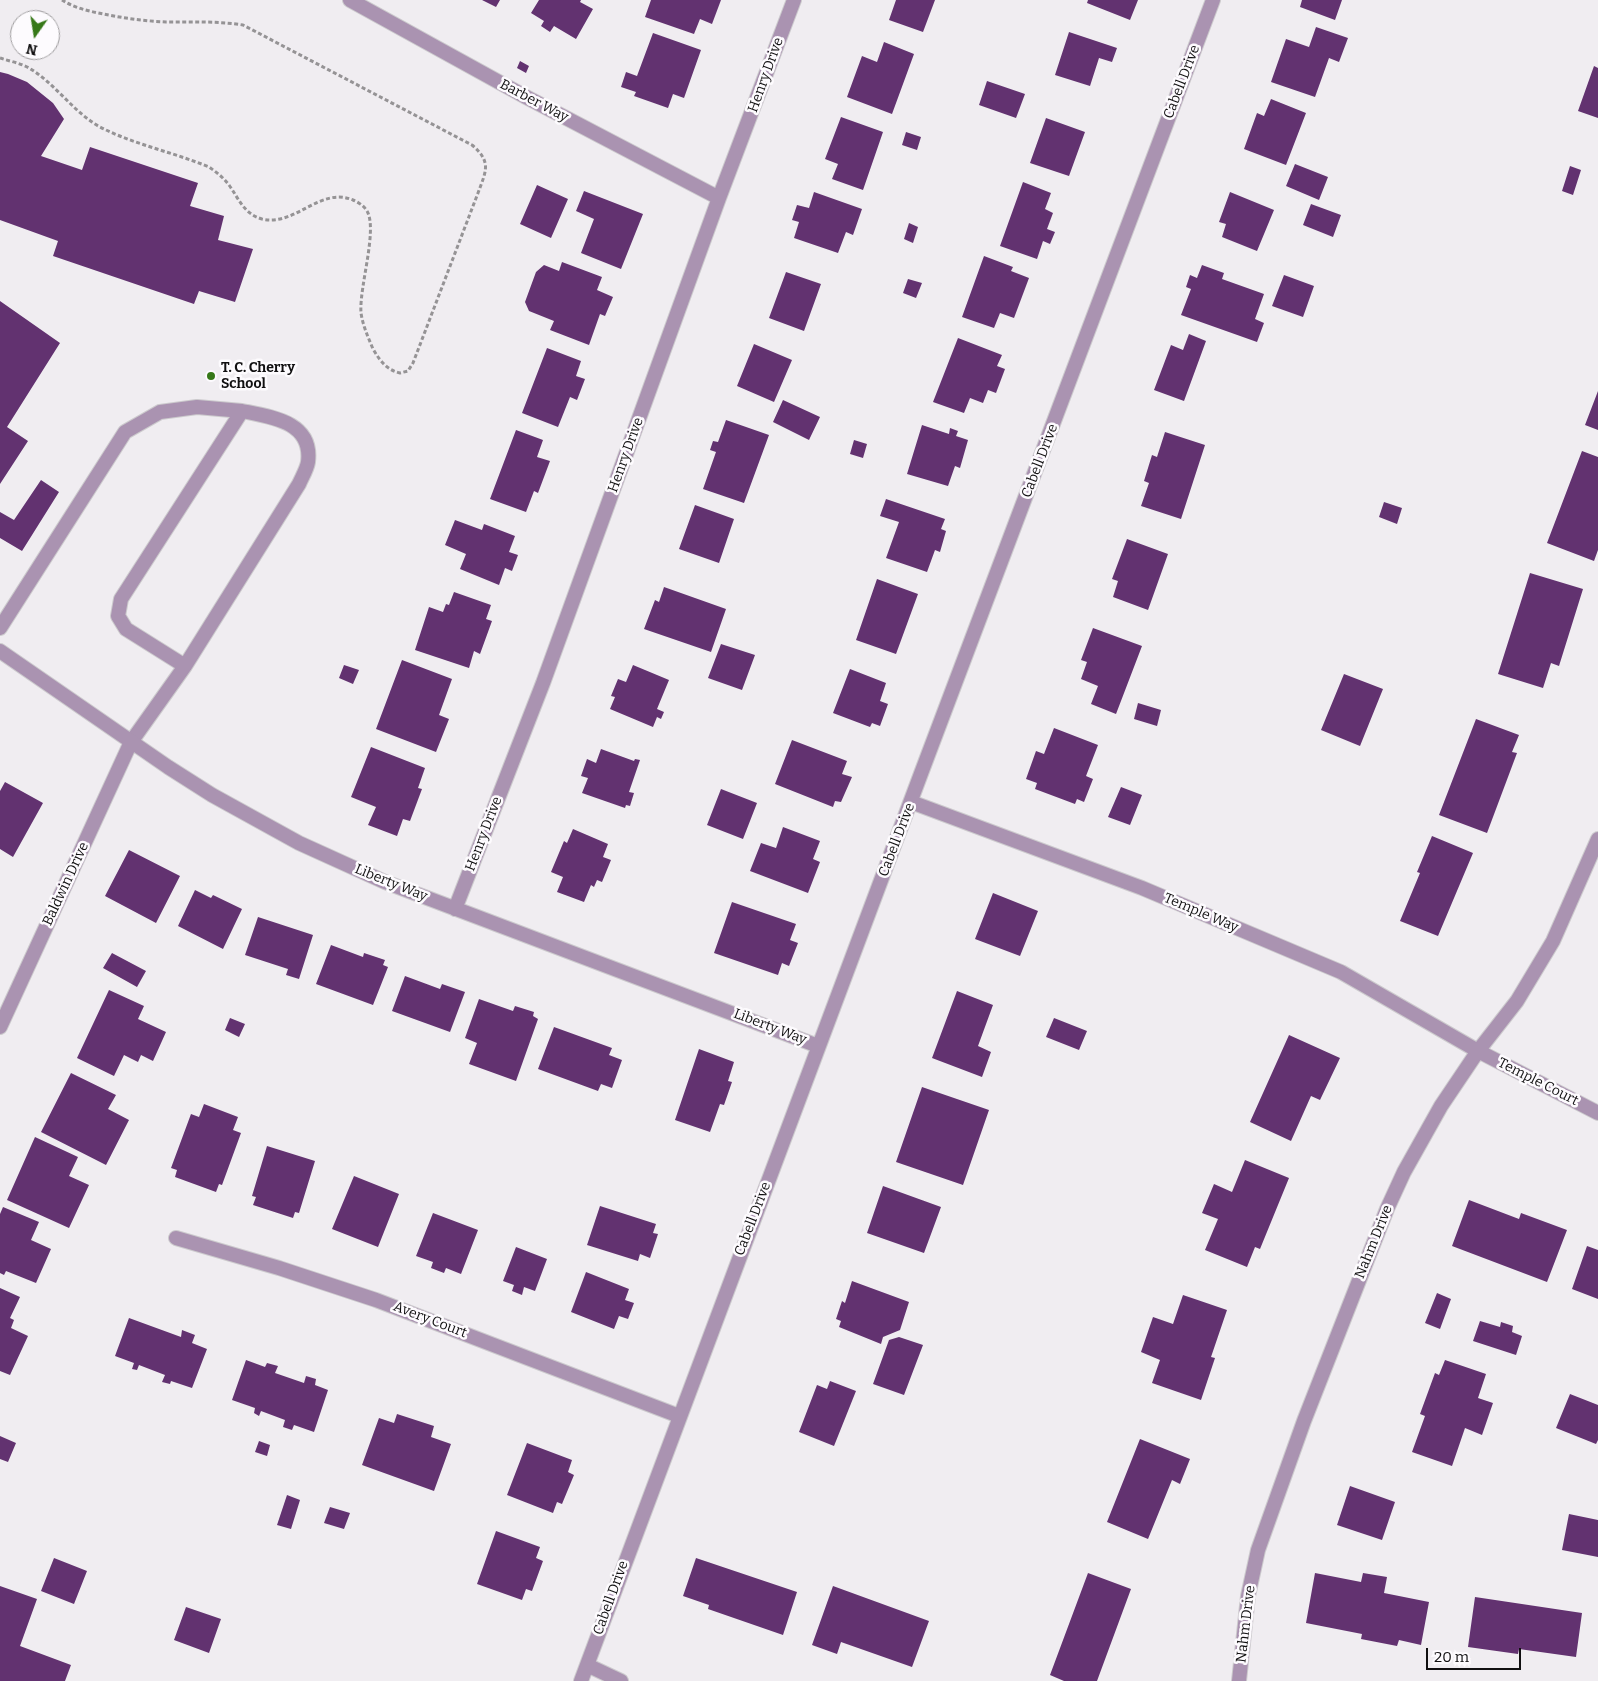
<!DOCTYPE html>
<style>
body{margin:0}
#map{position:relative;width:1598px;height:1681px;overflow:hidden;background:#f0edf1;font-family:Bitter,serif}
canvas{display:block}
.north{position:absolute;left:10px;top:10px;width:50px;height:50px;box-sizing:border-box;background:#fdfbfe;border:1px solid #9f9d9f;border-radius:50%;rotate:193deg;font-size:14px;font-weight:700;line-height:20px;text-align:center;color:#111011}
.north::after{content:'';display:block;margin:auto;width:18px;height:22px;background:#367818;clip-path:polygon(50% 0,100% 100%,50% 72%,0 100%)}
.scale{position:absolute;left:1426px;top:1648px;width:95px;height:22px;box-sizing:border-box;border:2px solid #111011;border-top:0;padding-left:6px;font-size:15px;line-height:18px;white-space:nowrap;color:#111011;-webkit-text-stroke:4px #fdfbfe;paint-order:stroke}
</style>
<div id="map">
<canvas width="1598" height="1681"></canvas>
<div class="north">N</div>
<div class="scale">20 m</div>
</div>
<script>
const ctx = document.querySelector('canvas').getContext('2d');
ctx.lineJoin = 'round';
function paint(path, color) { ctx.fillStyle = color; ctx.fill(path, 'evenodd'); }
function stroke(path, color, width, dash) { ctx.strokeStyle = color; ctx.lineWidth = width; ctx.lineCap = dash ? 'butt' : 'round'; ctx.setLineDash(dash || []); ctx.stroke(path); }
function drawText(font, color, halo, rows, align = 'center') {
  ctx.font = font + ' Bitter,serif'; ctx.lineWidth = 5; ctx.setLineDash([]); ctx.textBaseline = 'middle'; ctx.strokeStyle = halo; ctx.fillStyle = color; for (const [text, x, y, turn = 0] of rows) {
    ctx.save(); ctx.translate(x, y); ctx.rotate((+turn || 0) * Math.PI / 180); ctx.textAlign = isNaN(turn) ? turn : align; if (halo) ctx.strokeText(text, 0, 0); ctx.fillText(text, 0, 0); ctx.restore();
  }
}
const building = new Path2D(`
 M482,0H500L496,7Z
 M539,0H581L580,2L593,9L576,39L554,26L550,32L541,26L544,21L531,13Z
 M651,0H721L712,24L700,19L694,34L645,17Z
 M896,0H935L923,32L889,20Z
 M1088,0H1138L1130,20L1087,3Z
 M1302,0H1342L1335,20L1300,7Z
 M1316,27L1348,38L1339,62L1329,58L1315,97L1271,82L1286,39L1309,47Z
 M1069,32L1117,48L1112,62L1099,58L1090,86L1055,75Z
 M653,33L701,50L684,98L673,94L668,108L634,96L636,92L621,87L626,72L637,76Z
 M884,42L914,54L892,114L847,97L862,56L877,62Z
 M520,61L529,66L526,73L517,68Z
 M1594,66L1598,68V118L1578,111Z
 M0,72L8,74L27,82L53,103L64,119L41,156L82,170L90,147L198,183L190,206L224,216L218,240L253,249L235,302L199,291L194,304L53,256L58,241L0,220Z
 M987,81L1025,94L1016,118L979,105Z
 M1271,99L1306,113L1286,165L1244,149L1257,113L1264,116Z
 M841,117L883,132L863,190L832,179L838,164L825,159Z
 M1046,118L1085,132L1069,176L1030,163Z
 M906,132L921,137L917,150L902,145Z
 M1295,164L1328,177L1319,200L1286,186Z
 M1570,166L1581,170L1573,195L1562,191Z
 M1023,182L1051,193L1045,209L1053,213L1047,229L1055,232L1050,244L1043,241L1037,259L1000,246Z
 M537,185L568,199L551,238L520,224Z
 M584,191L643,214L621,269L581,253L594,219L576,211Z
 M814,192L862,209L853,235L846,232L838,253L794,238L799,222L792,220L797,205L809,208Z
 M1230,192L1274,210L1257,251L1222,237L1226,224L1219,222Z
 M1311,204L1341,215L1333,237L1303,225Z
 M909,223L918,227L913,243L904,239Z
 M984,256L1013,267L1011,271L1029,278L1014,318L1000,313L994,328L962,317Z
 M562,262L602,277L597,290L613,297L605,316L600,314L589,345L550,330L554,321L529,311L525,302L536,272L544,265L559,271Z
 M1202,265L1224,273L1222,279L1264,294L1255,319L1264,323L1257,342L1181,315L1191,289L1186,287L1190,275L1197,278Z
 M786,272L821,284L804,331L769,318Z
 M1284,275L1314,286L1303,317L1272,306Z
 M908,279L922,283L916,298L903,293Z
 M0,301L60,343L7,427L28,441L0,484Z
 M1189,334L1206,341L1184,401L1154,390L1171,345L1183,350Z
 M958,338L1002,355L997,366L1005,369L996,393L988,390L983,403L970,398L964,413L933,402Z
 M754,344L792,360L774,402L737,386Z
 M547,348L581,361L576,376L585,379L577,400L570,397L558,427L522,413Z
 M1598,391V430L1585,425Z
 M783,400L820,417L809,440L773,422Z
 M726,420L769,435L744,503L703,489L716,452L710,450L713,441L718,442Z
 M922,425L949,434L950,428L958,431L956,436L968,440L960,468L955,466L948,486L907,474Z
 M516,430L543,440L537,457L550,461L538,493L534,491L526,512L490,499Z
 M1165,432L1205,445L1181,519L1141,506L1149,483L1144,481L1152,455L1157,457Z
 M854,440L867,444L863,458L850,454Z
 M1582,451L1598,457V550L1594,561L1547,543Z
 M41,480L59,492L22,551L0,538V512L14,520Z
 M886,499L945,519L941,529L946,531L940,552L935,550L927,572L886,558L899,522L880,516Z
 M1384,502L1402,508L1397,524L1379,517Z
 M695,505L734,519L719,563L679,549Z
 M455,520L482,530L484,524L515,536L509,552L518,555L512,571L505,568L499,585L460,569L466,554L445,545Z
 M1127,539L1168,554L1148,610L1113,597L1118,581L1112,579Z
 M1530,573L1583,589L1559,666L1551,663L1543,688L1498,674Z
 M877,579L918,594L896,654L856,640Z
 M664,587L726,609L711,652L644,629L655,600L659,602Z
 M454,592L491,605L486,619L492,621L480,654L474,651L469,668L415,650L429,607L443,612L446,604L449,605Z
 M1093,628L1142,646L1116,714L1091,704L1098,686L1081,679L1087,662L1081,660Z
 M721,644L755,655L742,690L708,678Z
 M402,660L452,679L439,715L449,719L436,752L376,729Z
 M344,665L359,670L353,684L339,678Z
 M633,665L669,680L657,709L664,712L661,719L657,717L653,727L610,709L615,697L611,696L618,679L626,682Z
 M850,669L886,683L880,701L888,704L880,726L872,723L870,727L833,713Z
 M1344,674L1383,689L1360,746L1321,730Z
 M1138,703L1161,710L1157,726L1134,719Z
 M1476,719L1519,735L1512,752L1517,753L1487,833L1439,815Z
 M1054,728L1098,745L1086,776L1093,779L1084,802L1077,799L1075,804L1035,789L1037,783L1026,779L1036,751L1044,754Z
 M792,740L847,761L842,774L852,777L841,802L835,801L833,807L775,784Z
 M371,747L425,768L418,788L422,789L410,821L403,819L397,836L368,825L376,807L351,797Z
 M601,749L634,761L635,759L640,760L629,792L634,793L630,806L626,805L625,808L582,793L588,778L581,776L587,759L596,763Z
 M5,782L43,803L13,857L0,849V791Z
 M1121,787L1142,795L1130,825L1108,817Z
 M721,789L757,803L743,839L707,825Z
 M783,827L820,841L813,859L820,862L808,893L750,871L761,843L776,848Z
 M573,829L608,844L603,857L611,860L602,882L597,880L594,887L591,885L584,902L557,892L563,877L551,872L564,841L567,843Z
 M1432,836L1473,853L1438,936L1400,921L1420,873L1417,872Z
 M129,850L180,876L156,923L105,896Z
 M195,890L211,898L213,895L242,909L223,949L178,926Z
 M993,893L1038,911L1020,956L975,939Z
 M732,902L796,924L790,940L798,943L789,966L782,963L778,975L714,953Z
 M258,917L313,935L299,979L286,975L288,969L245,955Z
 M331,945L363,957L364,953L385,960L383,965L388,967L373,1005L316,984Z
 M112,953L146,971L137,987L103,968Z
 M405,976L440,989L442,984L465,992L450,1032L392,1011Z
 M109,990L144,1006L138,1019L166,1032L153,1061L141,1055L138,1062L124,1055L114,1076L77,1058Z
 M957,991L993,1005L978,1046L991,1052L982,1077L932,1058Z
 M479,999L513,1011L515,1006L534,1012L533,1016L538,1019L516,1081L469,1064L477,1043L465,1038Z
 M230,1018L245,1024L239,1037L225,1030Z
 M1054,1018L1087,1031L1079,1050L1046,1037Z
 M554,1027L612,1048L609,1055L622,1060L612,1088L601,1084L598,1091L538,1069Z
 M1289,1035L1340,1058L1320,1100L1311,1096L1291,1141L1250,1122Z
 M699,1049L734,1062L728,1081L732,1082L724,1105L720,1104L710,1132L675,1120Z
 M71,1073L116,1095L108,1109L129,1120L106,1165L41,1132Z
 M922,1087L989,1110L963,1185L896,1162Z
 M204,1104L238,1117L233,1130L241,1133L222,1185L219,1184L216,1192L175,1177L177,1170L171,1168L191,1114L199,1117Z
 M35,1137L78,1157L69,1176L89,1185L69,1228L7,1200Z
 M267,1146L315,1161L299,1213L295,1212L293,1218L253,1205L256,1197L252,1196Z
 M1245,1160L1289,1178L1260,1249L1255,1247L1247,1267L1205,1250L1218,1219L1202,1213L1214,1184L1232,1192Z
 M354,1176L399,1194L378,1247L332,1229Z
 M883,1186L941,1207L924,1253L867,1233Z
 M1469,1200L1519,1219L1521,1213L1567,1230L1547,1282L1452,1246Z
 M600,1206L656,1224L653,1233L658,1234L650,1258L640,1254L638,1261L587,1245Z
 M3,1207L39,1222L31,1240L51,1249L36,1283L6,1271L4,1275L0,1273V1214Z
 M433,1213L478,1230L461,1274L446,1268L444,1273L431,1268L433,1262L416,1256Z
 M1587,1246L1598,1250V1299L1572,1289Z
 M516,1247L547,1259L535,1291L524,1287L522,1295L512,1291L514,1285L503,1281Z
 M586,1272L629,1289L625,1300L634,1303L628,1319L619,1316L614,1329L571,1312Z
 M852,1281L909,1302L900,1330L883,1337L881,1344L839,1327L841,1321L836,1319L842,1301L845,1303Z
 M0,1288L20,1297L10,1318L14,1320L11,1328L28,1336L10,1375L0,1371Z
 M1437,1293L1451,1299L1440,1329L1425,1323Z
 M1183,1295L1227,1310L1211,1357L1215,1358L1201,1400L1152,1383L1160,1360L1141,1352L1153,1317L1173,1324Z
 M129,1318L181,1337L182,1330L195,1335L192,1343L207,1349L192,1388L171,1381L170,1384L162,1382L165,1375L139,1365L137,1370L132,1369L134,1363L115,1356Z
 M1480,1321L1500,1327L1501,1322L1513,1326L1512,1332L1522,1336L1516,1355L1473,1341Z
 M899,1337L923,1345L904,1395L873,1384L889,1340Z
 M246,1360L265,1367L267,1363L278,1366L275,1373L304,1383L306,1376L316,1379L315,1385L328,1390L314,1432L294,1425L292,1430L283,1427L285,1420L261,1411L259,1416L254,1413L255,1408L232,1400Z
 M1445,1360L1486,1374L1478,1398L1493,1403L1482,1435L1465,1428L1452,1466L1412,1452L1425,1416L1420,1414L1435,1373L1439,1375Z
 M830,1381L856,1391L834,1446L799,1432L817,1385L827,1389Z
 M1570,1394L1598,1405V1440L1596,1444L1556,1428Z
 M397,1414L434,1426L431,1437L451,1444L434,1491L362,1465L379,1418L394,1423Z
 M0,1436L16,1443L8,1462L0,1459Z
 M1140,1439L1190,1459L1180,1484L1172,1480L1148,1539L1107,1522Z
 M259,1441L270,1445L267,1456L255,1452Z
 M527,1443L572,1460L568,1472L574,1475L562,1504L557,1502L553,1513L507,1495Z
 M1350,1486L1395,1502L1382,1540L1337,1525Z
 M287,1495L300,1500L291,1529L277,1525Z
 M330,1507L350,1513L344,1529L324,1523Z
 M1569,1514L1598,1520V1557L1562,1550Z
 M496,1531L540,1547L536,1558L543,1561L532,1591L526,1589L522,1600L477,1584Z
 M54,1558L87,1571L74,1604L41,1591Z
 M696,1558L797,1592L783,1635L708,1609L709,1605L683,1596Z
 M1088,1573L1131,1589L1097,1681H1064L1050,1675Z
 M1315,1573L1361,1582L1363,1573L1387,1577L1384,1593L1429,1602L1421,1645L1399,1640L1397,1646L1361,1639L1362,1634L1306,1623Z
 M0,1586L37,1599L20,1646L71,1665L65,1681H0Z
 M833,1586L929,1621L912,1667L841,1642L837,1654L812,1645Z
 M1475,1597L1582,1613L1576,1657L1519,1649L1518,1654L1468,1647Z
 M186,1607L221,1619L209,1653L174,1640Z`);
const path = new Path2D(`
 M0,58C9,61 20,63 29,68C56,84 73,112 100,127C135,145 173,152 209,167C216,172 223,177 229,185C239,199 244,214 262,219C295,227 320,186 353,200C358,202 364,206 367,211C378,230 359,287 361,313C363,326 368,337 373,349C380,361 387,370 400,373L408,371L413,363L478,193C486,171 492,162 472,145L243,25C218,21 192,22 166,22C147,21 128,19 109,15C93,12 76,9 62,0`);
const service = new Path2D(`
 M0,628L125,432L160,412L197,407L242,411
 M131,742L185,666L299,484C302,477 307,469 308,462C313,422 272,417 242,411L121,599L118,616L126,629L185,666`);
const minor = new Path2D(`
 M350,0L526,97L719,198
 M0,651L168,767L212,795L299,843L385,882L818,1046
 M911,802L1142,888L1341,972L1478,1051L1598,1113
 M455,909L543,683L719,198L794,0
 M0,1027L131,742
 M176,1238L279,1268L376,1300L679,1416
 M587,1665L621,1681
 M581,1681C789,1120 1002,560 1213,0
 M1239,1681L1248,1596L1258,1550L1304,1421L1387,1209L1404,1172L1441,1106L1478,1051L1517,1001L1553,941L1598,839`);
const markers = [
 [211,376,5,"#367818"]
];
const streetNames = [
 ["Henry Drive",766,75,-70],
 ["Cabell Drive",1182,82,-69],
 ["Barber Way",534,101,28],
 ["Henry Drive",626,455,-70],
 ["Cabell Drive",1040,461,-69],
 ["Henry Drive",484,834,-69],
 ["Cabell Drive",897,840,-69],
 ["Liberty Way",391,883,22],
 ["Baldwin Drive",66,884,-65],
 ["Temple Way",1201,913,23],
 ["Liberty Way",770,1027,21],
 ["Temple Court",1538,1082,27],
 ["Cabell Drive",753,1219,-69],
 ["Nahm Drive",1374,1242,-68],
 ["Avery Court",430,1320,21],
 ["Cabell Drive",611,1598,-70],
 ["Nahm Drive",1246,1624,-83]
];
const poiNames = [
 ["T. C. Cherry",221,368],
 ["School",221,384]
];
paint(building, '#623270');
stroke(service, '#cccacd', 16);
stroke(minor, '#cccacd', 16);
stroke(path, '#959395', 3, [4, 2.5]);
stroke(service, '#aa93b1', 14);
stroke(minor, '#aa93b1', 14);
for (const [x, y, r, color] of markers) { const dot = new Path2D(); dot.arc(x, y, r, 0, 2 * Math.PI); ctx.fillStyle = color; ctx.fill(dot); stroke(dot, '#fdfbfe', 2); }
drawText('14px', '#111011', '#fdfbfe', streetNames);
drawText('bold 14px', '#111011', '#fdfbfe', poiNames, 'left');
</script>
